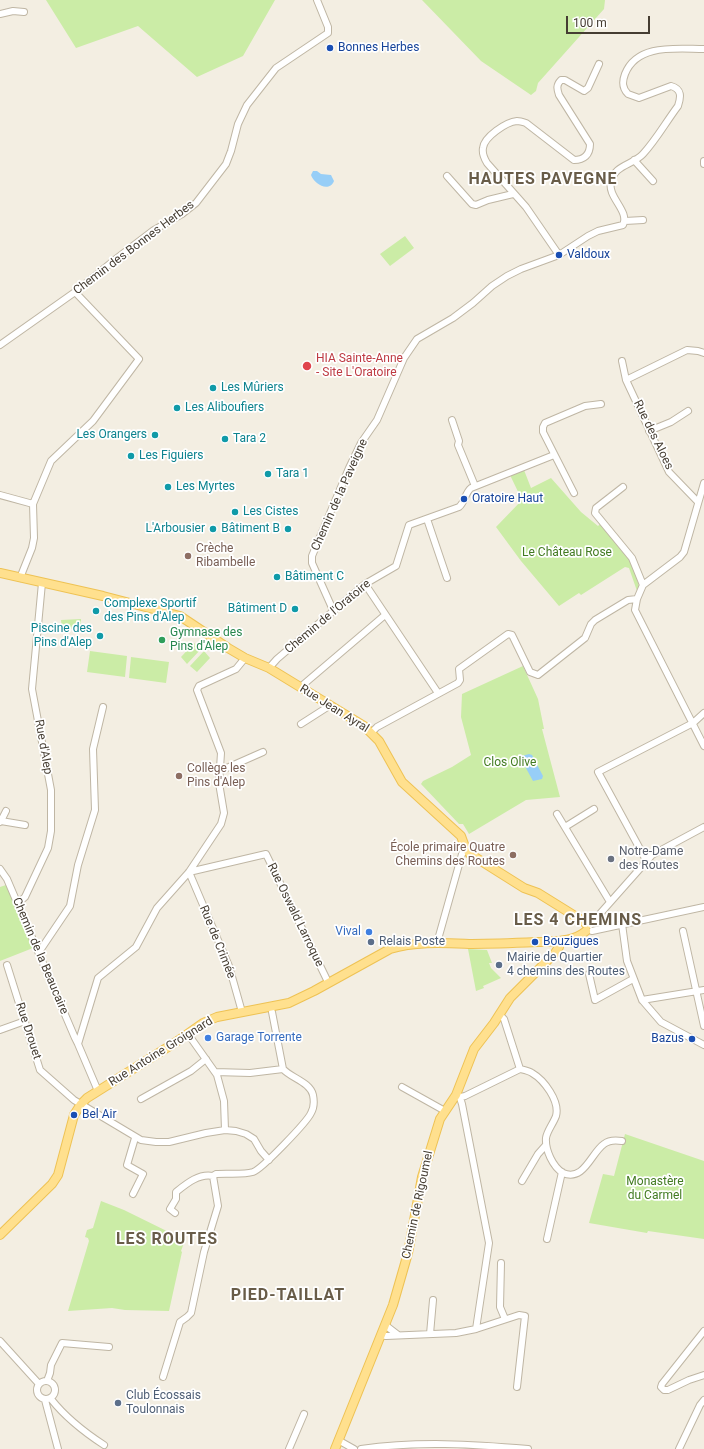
<!DOCTYPE html>
<meta charset="utf-8">
<style>
body{margin:0}
#map{position:relative;width:704px;height:1449px;overflow:hidden;background:#f3eee2;font-family:Roboto,sans-serif}
canvas{display:block}
.scale{position:absolute;left:566px;top:16px;width:84px;height:18px;box-sizing:border-box;border:2px solid #453d32;border-top:0;padding-left:5px;font-size:12px;line-height:14px;white-space:nowrap;color:#453d32;-webkit-text-stroke:3px #fff;paint-order:stroke}
</style>
<div id="map">
<canvas width="704" height="1449"></canvas>
<div class="scale">100 m</div>
</div>
<script>
const ctx = document.querySelector('canvas').getContext('2d');
ctx.lineJoin = 'round';
function paint(path, color) { ctx.fillStyle = color; ctx.fill(path, 'evenodd'); }
function stroke(path, color, width, dash) { ctx.strokeStyle = color; ctx.lineWidth = width; ctx.lineCap = dash ? 'butt' : 'round'; ctx.setLineDash(dash || []); ctx.stroke(path); }
function drawText(font, color, halo, rows, align = 'center') {
  ctx.font = font + ' Roboto,sans-serif'; ctx.lineWidth = 3.5; ctx.setLineDash([]); ctx.textBaseline = 'middle'; ctx.strokeStyle = halo; ctx.fillStyle = color; for (const [text, x, y, turn = 0] of rows) {
    ctx.save(); ctx.translate(x, y); ctx.rotate((+turn || 0) * Math.PI / 180); ctx.textAlign = isNaN(turn) ? turn : align; if (halo) ctx.strokeText(text, 0, 0); ctx.fillText(text, 0, 0); ctx.restore();
  }
}
const green = new Path2D(`
 M46,0H275L243,56L197,77L138,26L76,48Z
 M422,0H605L604,9L538,83L536,91L531,95L481,61Z
 M405,236L414,248L390,266L380,254Z
 M524,470L531,488L551,478L581,512L598,526L601,523L631,560L640,589L637,591L629,568L625,567L581,595L579,593L559,606L521,561L496,527L522,500L510,475Z
 M81,619V628L62,630L61,620Z
 M194,643L201,649L187,664L181,657Z
 M90,651L127,656L125,677L87,672Z
 M204,651L210,658L197,672L190,666Z
 M131,657L169,662L166,683L129,678Z
 M523,666L538,699L544,729H542L560,797L526,800L469,834L463,824H459L421,784L423,781L452,767L471,755L461,717L462,694Z
 M6,885L33,948L0,961V887Z
 M468,949L487,950L492,963H489L491,968L501,978L483,986L484,988L476,991Z
 M625,1134L704,1161V1239L648,1231L647,1233L589,1223L603,1174L614,1176Z
 M101,1201L124,1210L185,1240L181,1251L182,1252L169,1311L125,1310L112,1308L68,1311L89,1241L88,1238L85,1237L87,1230L93,1228Z`);
const water = new Path2D(`
 M313,171H317L321,174L331,175L334,181C329,193 314,184 311,175Z
 M529,754L532,755L543,776L542,779L533,781L521,759L522,756Z`);
const minor = new Path2D(`
 M0,14L13,11L24,12
 M634,160L653,181
 M704,161V164
 M447,176L472,204L476,205L488,200L513,194
 M625,221L643,220
 M559,255L526,207L487,163C484,158 482,153 483,148C484,137 506,122 517,121C520,121 523,122 526,123L574,160C584,160 590,155 590,144L559,95C557,89 556,85 561,80H565L584,91L588,88L599,64
 M0,345L75,292L112,262L154,230L182,214L196,203L226,164L231,151L238,124L247,105L276,68L328,33V27L317,0
 M622,361L626,380L669,472L697,501
 M626,380L687,350L698,351L704,353
 M452,420L459,441L458,445L475,486
 M649,431L671,422L688,411
 M623,487L596,508L595,513L632,558L643,585L637,599L635,610L704,746
 M574,493L543,432V427L545,423L585,406L601,404
 M0,495L33,504
 M427,519L447,578
 M20,578L32,548L34,538L33,504L51,461L93,421L139,359L75,292
 M365,584L438,693
 M643,585L680,557L684,552L704,483
 M333,610L312,563V556L349,468L361,443L377,420L404,358L417,339L453,318L473,303L492,286L507,276L521,269L559,255L588,236L598,231L623,225C630,211 607,197 611,182C614,165 633,165 643,154C656,140 666,122 678,106C681,97 682,89 671,86L639,98L628,94C622,88 622,82 625,74C637,43 677,49 704,49
 M269,668L277,659L365,584L396,566L409,525L459,507C465,502 465,493 471,488L554,455
 M301,688L304,684L385,615
 M301,724L326,708L328,704
 M372,732L377,727L458,683L460,680L459,669L508,634L512,635L530,672L538,675L585,638L591,624L595,620L628,600L637,599
 M220,771L263,752
 M557,814L610,902
 M1,821L6,811
 M0,822L1,821L25,825
 M565,827L594,809
 M646,860L598,772L693,723L704,713
 M0,869L7,879L75,1038L78,1044
 M18,903L25,897L48,848L51,831V790L32,689L42,583
 M622,924L627,961L642,1000L661,1022L704,1045
 M590,925L652,855L704,827
 M592,931L704,907
 M683,931L704,1026
 M437,943L462,854L466,849
 M39,952L70,906L78,865L95,810L93,749L103,707
 M7,965L40,1070L74,1100L141,1140L156,1142H169L206,1133L225,1130L236,1131L246,1134L254,1139L261,1151L269,1160
 M589,974L595,1000L633,979
 M642,1000L704,990
 M242,1012L229,966L189,872L266,854L328,982
 M499,1014L504,1019L520,1069
 M0,1030L25,1021
 M188,1034L217,1075L224,1101L225,1130
 M520,1069C524,1070 529,1071 532,1073C544,1080 560,1101 556,1116C553,1124 547,1131 546,1138C545,1150 553,1167 563,1173C584,1182 591,1153 604,1144C609,1140 616,1140 622,1141
 M215,1072L250,1073L283,1069
 M402,1087L445,1111
 M98,1091L78,1044L98,978L136,947L157,908L189,872L221,824L224,813L219,783L221,753L197,690L199,686L236,669L245,658
 M456,1095L460,1098L462,1104L489,1243L476,1329
 M457,1095L461,1097L465,1096L520,1069
 M141,1099L191,1071L206,1059
 M522,1181L538,1154L546,1145
 M133,1194L143,1174L127,1165L135,1138
 M175,1213L170,1209L176,1199V1192C186,1184 199,1173 213,1176
 M547,1239L562,1172
 M501,1263L500,1307L505,1319
 M385,1325L398,1335
 M704,1331L662,1384L661,1387L664,1390H668L689,1380L704,1375
 M430,1334L433,1300
 M381,1335L386,1336L456,1333L476,1329L519,1315L525,1316L517,1387
 M0,1341L39,1384
 M163,1377L180,1322L187,1317L191,1313L204,1252L218,1206L213,1176L216,1174C227,1173 243,1175 253,1172C262,1169 307,1122 311,1113C314,1108 314,1100 313,1095C310,1082 291,1078 283,1069L272,1012
 M37 1390a9 9 0 1 1 18 0a9 9 0 1 1-18 0Z
 M47,1381L50,1373L51,1365L62,1343L109,1347
 M51,1399C66,1418 84,1432 104,1445
 M45,1400L58,1449
 M338,1440L354,1449
 M289,1449L304,1414
 M361,1449C417,1441 472,1444 528,1449
 M679,1449L700,1405L704,1400`);
const major = new Path2D(`
 M0,573L103,596L180,616L228,648L245,658L269,668L364,726L379,741L402,782L461,836L465,847L470,854L524,888L538,893L583,921L587,925
 M0,1235L52,1184L58,1175L74,1115L81,1104L87,1098L176,1042L203,1023L217,1017L289,1003L314,991L390,949C416,941 445,943 472,944C495,944 517,943 540,942C556,941 573,942 586,931
 M335,1449L393,1305L408,1253L422,1177L440,1119L456,1095L474,1049L494,1023L510,998L555,953L559,947L560,941`);
const markers = [
 [330,48,4,"#1a4fb4"],
 [559,255,4,"#1a4fb4"],
 [307,366,5,"#e0444e"],
 [213,388,4,"#0f9aa8"],
 [177,408,4,"#0f9aa8"],
 [155,435,4,"#0f9aa8"],
 [225,439,4,"#0f9aa8"],
 [131,456,4,"#0f9aa8"],
 [268,474,4,"#0f9aa8"],
 [168,487,4,"#0f9aa8"],
 [464,499,4,"#1a4fb4"],
 [235,512,4,"#0f9aa8"],
 [213,529,4,"#0f9aa8"],
 [288,529,4,"#0f9aa8"],
 [188,556,4,"#8d6e63"],
 [277,577,4,"#0f9aa8"],
 [295,609,4,"#0f9aa8"],
 [96,611,4,"#0f9aa8"],
 [100,636,4,"#0f9aa8"],
 [162,640,4,"#2e9e5b"],
 [179,776,4,"#8d6e63"],
 [513,855,4,"#8d6e63"],
 [611,859,4,"#6b7280"],
 [369,932,4,"#3f7fe0"],
 [371,942,4,"#5c6f8a"],
 [535,942,4,"#1a4fb4"],
 [499,965,4,"#5c6f8a"],
 [208,1038,4,"#3f7fe0"],
 [692,1039,4,"#1a4fb4"],
 [74,1115,4,"#1a4fb4"],
 [118,1403,4,"#5c6f8a"]
];
const transitNames = [
 ["Bonnes Herbes",338,48],
 ["Valdoux",567,255],
 ["Oratoire Haut",472,499],
 ["Bouzigues",543,942],
 ["Bazus",684,1039,"right"],
 ["Bel Air",82,1115]
];
const streetNames = [
 ["Chemin des Bonnes Herbes",134,248,-37],
 ["Rue des Aloes",653,435,64],
 ["Chemin de la Paveigne",340,495,-66],
 ["Chemin de l'Oratoire",328,617,-40],
 ["Rue Jean Ayral",334,709,32],
 ["Rue d'Alep",43,747,80],
 ["Rue Oswald Larroque",295,915,64],
 ["Rue de Crimée",217,942,68],
 ["Chemin de la Beaucaire",40,956,67],
 ["Rue Drouet",28,1031,72],
 ["Rue Antoine Groignard",161,1052,-32],
 ["Chemin de Rigoumel",418,1205,-78]
];
const healthNames = [
 ["HIA Sainte-Anne",316,359],
 ["- Site L'Oratoire",316,373]
];
const cultureNames = [
 ["Les Mûriers",221,388],
 ["Les Aliboufiers",185,408],
 ["Les Orangers",147,435,"right"],
 ["Tara 2",233,439],
 ["Les Figuiers",139,456],
 ["Tara 1",276,474],
 ["Les Myrtes",176,487],
 ["Les Cistes",243,512],
 ["L'Arbousier",205,529,"right"],
 ["Bâtiment B",280,529,"right"],
 ["Bâtiment C",285,577],
 ["Complexe Sportif",104,604],
 ["des Pins d'Alep",104,618],
 ["Bâtiment D",287,609,"right"],
 ["Piscine des",92,629,"right"],
 ["Pins d'Alep",92,643,"right"]
];
const educationNames = [
 ["Crèche",196,549],
 ["Ribambelle",196,563],
 ["Collège les",187,769],
 ["Pins d'Alep",187,783],
 ["École primaire Quatre",505,848,"right"],
 ["Chemins des Routes",505,862,"right"]
];
const parkNames = [
 ["Le Château Rose",567,553],
 ["Clos Olive",510,763],
 ["Monastère",655,1182],
 ["du Carmel",655,1196]
];
const leisureNames = [
 ["Gymnase des",170,633],
 ["Pins d'Alep",170,647]
];
const worshipNames = [
 ["Notre-Dame",619,852],
 ["des Routes",619,866]
];
const shopNames = [
 ["Vival",361,932],
 ["Garage Torrente",216,1038,"left"]
];
const serviceNames = [
 ["Relais Poste",379,942],
 ["Mairie de Quartier",507,958],
 ["4 chemins des Routes",507,972],
 ["Club Écossais",126,1396],
 ["Toulonnais",126,1410]
];
const districtNames = [
 ["HAUTES PAVEGNE",543,180],
 ["LES 4 CHEMINS",578,921],
 ["LES ROUTES",167,1240],
 ["PIED-TAILLAT",288,1296]
];
paint(green, '#cbeca6');
paint(water, '#97cef7');
stroke(minor, '#bfb6a4', 8);
stroke(major, '#eec254', 10);
stroke(minor, '#fff', 6);
stroke(major, '#ffe08e', 8);
for (const [x, y, r, color] of markers) { const dot = new Path2D(); dot.arc(x, y, r, 0, 2 * Math.PI); ctx.fillStyle = color; ctx.fill(dot); stroke(dot, '#fff', 1.5); }
drawText('12px', '#164399', '#fff', transitNames, 'left');
drawText('12px', '#453d32', '#fff', streetNames);
drawText('12px', '#be3a42', '#fff', healthNames, 'left');
drawText('12px', '#0d838f', '#fff', cultureNames, 'left');
drawText('12px', '#785e54', '#fff', educationNames, 'left');
drawText('12px', '#427b21', '#fff', parkNames);
drawText('12px', '#27864d', '#fff', leisureNames, 'left');
drawText('12px', '#5b616d', '#fff', worshipNames, 'left');
drawText('12px', '#366cbe', '#fff', shopNames, 'right');
drawText('12px', '#4e5e75', '#fff', serviceNames, 'left');
ctx.letterSpacing = '1px';
drawText('bold 16px', '#685c48', '#fff', districtNames);
ctx.letterSpacing = '0px';
</script>
